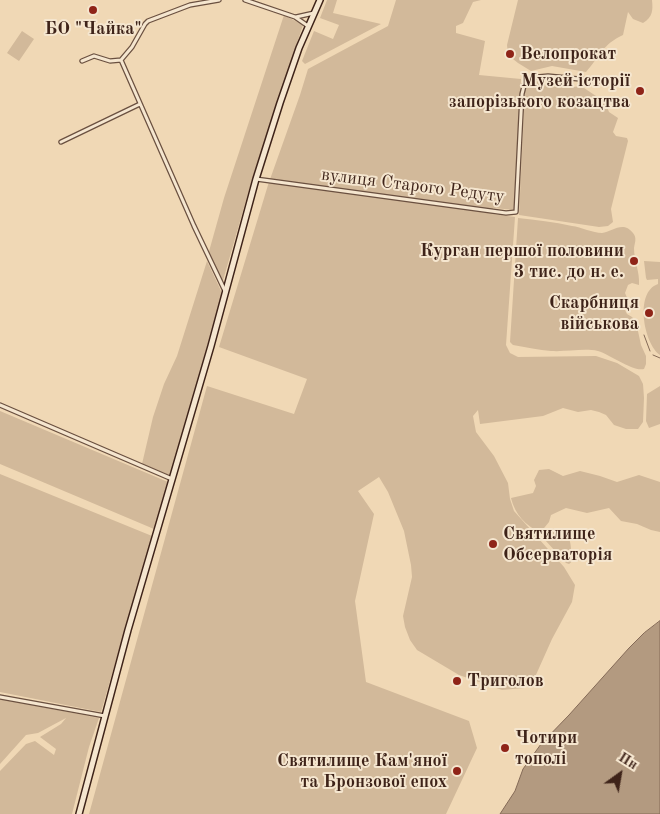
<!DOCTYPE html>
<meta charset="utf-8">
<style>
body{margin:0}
#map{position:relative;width:660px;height:814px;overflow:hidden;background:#f0d8b5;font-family:"Old Standard TT",serif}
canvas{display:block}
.north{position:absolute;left:595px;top:749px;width:50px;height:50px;-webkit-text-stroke:4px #f5e6cf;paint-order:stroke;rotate:32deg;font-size:14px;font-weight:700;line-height:20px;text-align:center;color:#3e2319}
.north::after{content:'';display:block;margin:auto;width:18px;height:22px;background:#3e2319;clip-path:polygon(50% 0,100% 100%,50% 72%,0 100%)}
</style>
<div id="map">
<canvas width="660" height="814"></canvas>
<div class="north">Пн</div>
</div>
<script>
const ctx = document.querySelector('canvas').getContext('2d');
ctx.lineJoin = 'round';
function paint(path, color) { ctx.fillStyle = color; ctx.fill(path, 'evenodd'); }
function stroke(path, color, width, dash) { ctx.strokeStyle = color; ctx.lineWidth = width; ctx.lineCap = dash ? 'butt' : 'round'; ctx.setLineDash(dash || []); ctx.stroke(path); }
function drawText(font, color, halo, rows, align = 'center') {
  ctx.font = font + ' "Old Standard TT",serif'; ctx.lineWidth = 4; ctx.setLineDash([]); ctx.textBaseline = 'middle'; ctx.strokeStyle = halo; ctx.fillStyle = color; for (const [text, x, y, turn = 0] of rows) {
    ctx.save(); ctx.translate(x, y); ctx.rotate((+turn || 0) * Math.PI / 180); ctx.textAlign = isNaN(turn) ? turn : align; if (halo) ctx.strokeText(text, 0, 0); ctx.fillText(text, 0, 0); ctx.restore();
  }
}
const green = new Path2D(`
 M327,0H337L333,13L381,24L305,64L302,61L314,31L333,39L339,25L320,18Z
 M396,0H481L473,2L463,23L456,26V33L485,41L479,75L521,79L515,210L493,208L492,214L515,217L506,345L510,353L518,357L596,356L617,363L639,376L643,384L644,398L643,422L638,429H626L614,425L606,415L599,412L591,410L578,412L563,408L543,416L480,424L478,410L473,416L476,432L494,456L508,483L510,499L514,511L564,567L575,585L572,602L552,639L535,677L524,688L502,690L459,675L417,650L410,640L405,627L403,616L412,577L411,565L404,531L388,492L379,477L358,491L374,514L355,601L366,682L469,721L477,748L446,814H89L207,386L294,414L307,379L219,347L268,185L300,95L308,69L388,26Z
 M518,0H652C653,10 653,17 643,23L633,19L628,12L623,35C603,44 600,56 586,72L552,66L531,71L518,63L508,55L507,45Z
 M284,15L303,25L253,176L222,284L208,255L224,198Z
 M22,31L34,39L19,61L7,53Z
 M528,79L535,80L546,85L565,88L581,86L605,102L609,112L618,118L613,132L616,136L627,138L628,141L611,209L613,222L608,226L599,227L519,215L525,89Z
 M518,218C536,220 554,222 572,226C581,227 593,233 602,233C612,232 623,220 633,233C637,238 635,242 634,248C634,261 640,272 639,285L632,283L628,285L625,293L629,302L625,310L627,314L632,317L636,322L641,345L646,356V364L644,369C633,372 611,355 598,351C584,348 566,352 551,351C539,350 526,347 513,345L510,342Z
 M207,261L222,293L171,476L142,464L153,417L164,384L177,356Z
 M644,261L660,262V355C644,344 634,292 658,284V279L647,280L646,278Z
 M660,386V424L649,428L646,421L647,394Z
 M0,411L168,482L154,529L0,464Z
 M549,469L563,476L580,471L600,476L617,482L639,475L660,482V532L651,530L637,524L621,521L609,508L587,513L566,508L551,515L549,522L540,533C526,525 515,515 511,498L533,493L536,486L534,480L539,470Z
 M0,474L152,536L101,712L0,692Z
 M560,529C568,532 571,541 571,550L578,553L581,557L578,561L575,559L569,564L566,563L545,540L546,535Z
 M0,699L99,718L89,747L72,814H0V771L26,744L35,741L54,755L56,749L40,737L61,724L66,718L38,733L26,735L0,764Z`);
const water = new Path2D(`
 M660,621V814H500L515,791L523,769L541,744L569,715L629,648L644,633Z`);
const stream = new Path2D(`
 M644,335L650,351
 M653,355L660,358`);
const street = new Path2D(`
 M245,0L295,17L308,26
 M296,17L314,13
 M121,60L194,226L225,291
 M82,61L94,56L110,61L121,60L132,47L145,24L148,21L190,5L219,0
 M61,142L140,104
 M256,179L506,213L516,212L522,94L526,78L548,76L621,83
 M0,405L172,479
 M0,697L105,716`);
const secondary = new Path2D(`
 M79,814L128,630L211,346L256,179L280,103L299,48L320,0`);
const markers = [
 [93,10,5,"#8f2418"],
 [510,54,5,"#8f2418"],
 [640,91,5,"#8f2418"],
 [634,261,5,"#8f2418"],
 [649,313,5,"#8f2418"],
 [493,544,5,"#8f2418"],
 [457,681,5,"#8f2418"],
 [505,748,5,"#8f2418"],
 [457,771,5,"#8f2418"]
];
const poiNames = [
 ["БО \"Чайка\"",93,29,"center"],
 ["Велопрокат",520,54],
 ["Музей історії",630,81,"right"],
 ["запорізького козацтва",630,102,"right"],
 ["Курган першої половини",624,251,"right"],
 ["3 тис. до н. е.",624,272,"right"],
 ["Скарбниця",639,303,"right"],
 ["військова",639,324,"right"],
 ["Святилище",503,534],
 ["Обсерваторія",503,555],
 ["Триголов",467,681],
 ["Чотири",515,738],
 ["тополі",515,759],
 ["Святилище Кам'яної",447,761,"right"],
 ["та Бронзової епох",447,782,"right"]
];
const streetNames = [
 ["вулиця Старого Редуту",413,186,7]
];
paint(green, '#d2b99a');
paint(water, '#b39a80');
stroke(water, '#846a57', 1);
stroke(stream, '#846a57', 1);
stroke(street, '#6a5040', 5.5);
stroke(secondary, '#3e2319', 8);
stroke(street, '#f5e6cf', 3);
stroke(secondary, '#f5e6cf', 5);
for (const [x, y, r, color] of markers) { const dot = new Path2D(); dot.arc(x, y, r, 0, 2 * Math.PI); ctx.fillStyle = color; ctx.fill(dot); stroke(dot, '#f5e6cf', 2); }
drawText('bold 18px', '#3e2319', '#f5e6cf', poiNames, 'left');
drawText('18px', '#3e2319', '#f5e6cf', streetNames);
</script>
